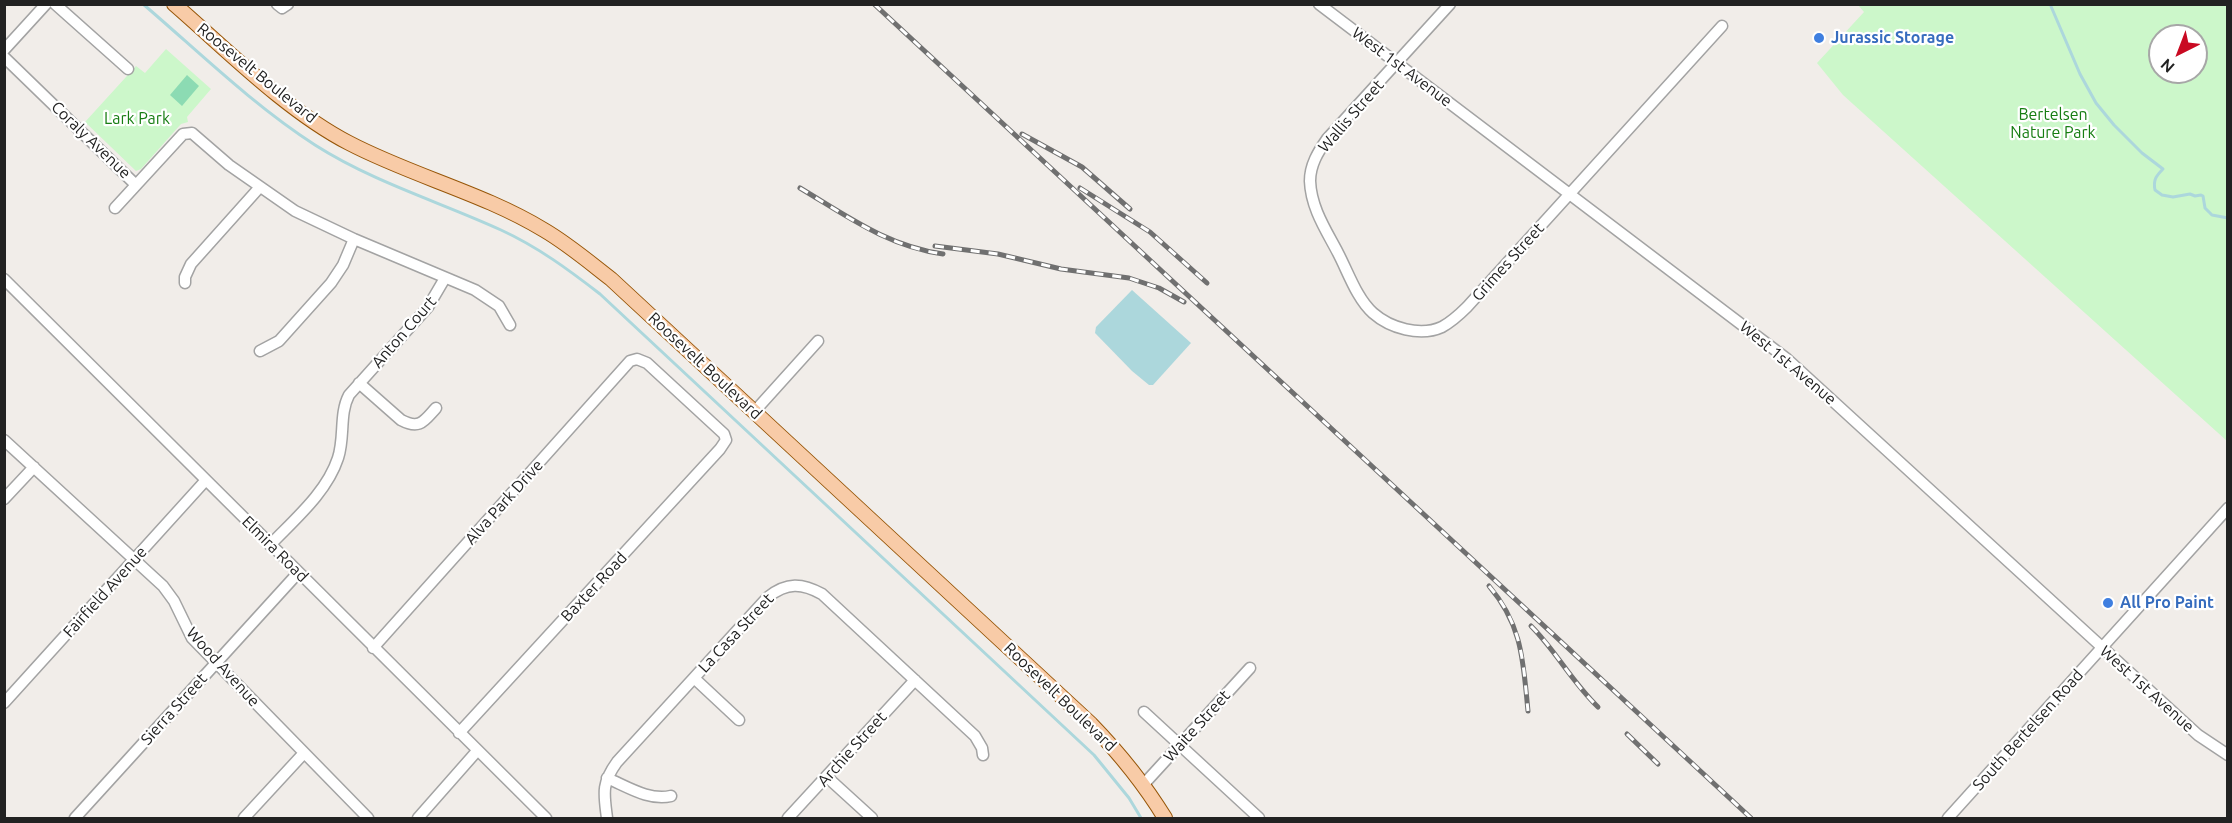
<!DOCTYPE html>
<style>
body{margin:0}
#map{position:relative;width:2232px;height:823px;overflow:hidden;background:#f1ede9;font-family:Ubuntu,sans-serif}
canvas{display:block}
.frame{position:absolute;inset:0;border:6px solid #222;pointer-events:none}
.north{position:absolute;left:2148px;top:24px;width:60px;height:60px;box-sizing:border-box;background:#fff;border:2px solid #a7a7a7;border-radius:50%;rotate:222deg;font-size:16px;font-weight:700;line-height:24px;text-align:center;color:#222}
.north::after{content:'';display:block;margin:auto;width:21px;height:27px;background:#c90a22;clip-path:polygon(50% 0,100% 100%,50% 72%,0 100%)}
</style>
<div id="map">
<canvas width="2232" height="823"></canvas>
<div class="frame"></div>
<div class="north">N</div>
</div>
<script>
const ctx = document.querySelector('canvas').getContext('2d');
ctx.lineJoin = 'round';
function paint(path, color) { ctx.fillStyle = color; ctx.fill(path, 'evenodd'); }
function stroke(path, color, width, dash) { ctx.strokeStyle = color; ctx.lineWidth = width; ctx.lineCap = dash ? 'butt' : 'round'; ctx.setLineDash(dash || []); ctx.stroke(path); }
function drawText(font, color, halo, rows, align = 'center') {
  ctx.font = font + ' Ubuntu,sans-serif'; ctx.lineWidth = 4.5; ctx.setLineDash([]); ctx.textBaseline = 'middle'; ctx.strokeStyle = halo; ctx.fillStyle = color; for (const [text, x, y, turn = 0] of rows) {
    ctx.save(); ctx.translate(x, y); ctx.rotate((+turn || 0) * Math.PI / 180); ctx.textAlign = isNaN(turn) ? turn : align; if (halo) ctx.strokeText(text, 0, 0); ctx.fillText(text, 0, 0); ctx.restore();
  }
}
const park = new Path2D(`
 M1858,5H2227V441L1843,95L1817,63L1864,12ZM2160,36H2196V72H2160Z
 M166,49L211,89L187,117L188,122L181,124L141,169L136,171L85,122L136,66L145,73Z`);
const pitch = new Path2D(`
 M187,75L199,86L182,106L170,95Z`);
const water = new Path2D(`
 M1132,290L1191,343L1153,385H1149L1132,371L1095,333L1096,327Z`);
const stream = new Path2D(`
 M143,4C199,52 253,105 315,145C373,182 440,202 501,230C538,247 569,270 600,294L1094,755L1129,798L1141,818
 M2050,4L2080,74L2096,103L2114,125L2142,153L2163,169C2156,176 2153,180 2155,190L2162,195L2173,197L2190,194L2195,196L2201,195L2203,196L2205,208L2212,215L2228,218`);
const minor = new Path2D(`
 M55,4L128,69
 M277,4L282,8L288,4
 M1319,4L1787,359L2198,735L2228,755
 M1450,4L1327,139C1318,152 1310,165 1310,181C1311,208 1326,230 1338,253C1348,272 1357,299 1373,313C1390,328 1420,337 1442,327C1451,322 1460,314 1467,307L1722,26
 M4,50L46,4
 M4,57L136,185
 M115,208L183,134L192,133L229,165L295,211L354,239L475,290L499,306L510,325
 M4,279L546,818
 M185,283V277L191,264L259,188
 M260,351L279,341L331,283L343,265L354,239
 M359,383L401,420C420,430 424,421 436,408
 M754,412L818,341
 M4,440L163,586L174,601L192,638L368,818
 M4,499L34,467
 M270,545C295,519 327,492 338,458C345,437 339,414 349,395L428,307L445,278
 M373,648L630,361L637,359L647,363L724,434L726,440L720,449L459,733
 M694,678L739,720
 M4,703L206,480
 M1144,712L1259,818
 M827,777L872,818
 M607,778C628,787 649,801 671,796
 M1144,784L1250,668
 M75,818L298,573
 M244,818L304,753
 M418,818L477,751
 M607,818C604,794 601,784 617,762L768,597C787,582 802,583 822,594L975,736L982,748L983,755
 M788,818L915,680
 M1948,818L2228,508`);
const major = new Path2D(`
 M174,4C227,50 287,111 349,143C412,176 483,193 544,230C568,244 589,262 611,279L1091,724C1121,755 1143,782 1165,818`);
const rail = new Path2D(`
 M874,4L1751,818
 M1022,134L1082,167L1130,209
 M800,188C847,216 887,246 943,254
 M1080,188L1150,232L1207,283
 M935,246L998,254L1061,269L1129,278L1159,288L1184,302
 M1489,586C1523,626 1523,662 1528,711
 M1531,626C1556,651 1572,682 1598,707
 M1627,734L1658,764`);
const markers = [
 [1819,38,6,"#3f7fe0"],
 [2108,603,6,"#3f7fe0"]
];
const shopNames = [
 ["Jurassic Storage",1831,38],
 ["All Pro Paint",2120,603]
];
const streetNames = [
 ["West 1st Avenue",1402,67,37],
 ["Roosevelt Boulevard",257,73,39],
 ["Wallis Street",1351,116,-49],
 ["Coraly Avenue",91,140,44],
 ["Grimes Street",1508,262,-48],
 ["Anton Court",404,332,-49],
 ["West 1st Avenue",1788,363,40],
 ["Roosevelt Boulevard",705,366,43],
 ["Alva Park Drive",504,502,-48],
 ["Elmira Road",275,549,45],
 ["Baxter Road",594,587,-47],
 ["Fairfield Avenue",105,592,-48],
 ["La Casa Street",736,633,-47],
 ["Wood Avenue",223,667,48],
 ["West 1st Avenue",2147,689,42],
 ["Roosevelt Boulevard",1060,697,44],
 ["Sierra Street",174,709,-48],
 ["Waite Street",1197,726,-48],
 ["South Bertelsen Road",2028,730,-48],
 ["Archie Street",852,749,-48]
];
const parkNames = [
 ["Bertelsen",2053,115],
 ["Nature Park",2053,133],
 ["Lark Park",137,119]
];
paint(park, '#ccf7ca');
paint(pitch, '#8cdbb3');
paint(water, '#acd7dc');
stroke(stream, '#acd7dc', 3);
stroke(minor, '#a3a3a3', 13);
stroke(major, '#975608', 16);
stroke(minor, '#fff', 10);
stroke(major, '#f8cba7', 14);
stroke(rail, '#707070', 5);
stroke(rail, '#fff', 3, [9]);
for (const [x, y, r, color] of markers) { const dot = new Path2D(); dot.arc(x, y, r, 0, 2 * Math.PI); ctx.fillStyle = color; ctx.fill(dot); stroke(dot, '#fff', 2); }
drawText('bold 16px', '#366cbe', '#fff', shopNames, 'left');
drawText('16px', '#222', '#fff', streetNames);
drawText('16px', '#167d12', '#fff', parkNames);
</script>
